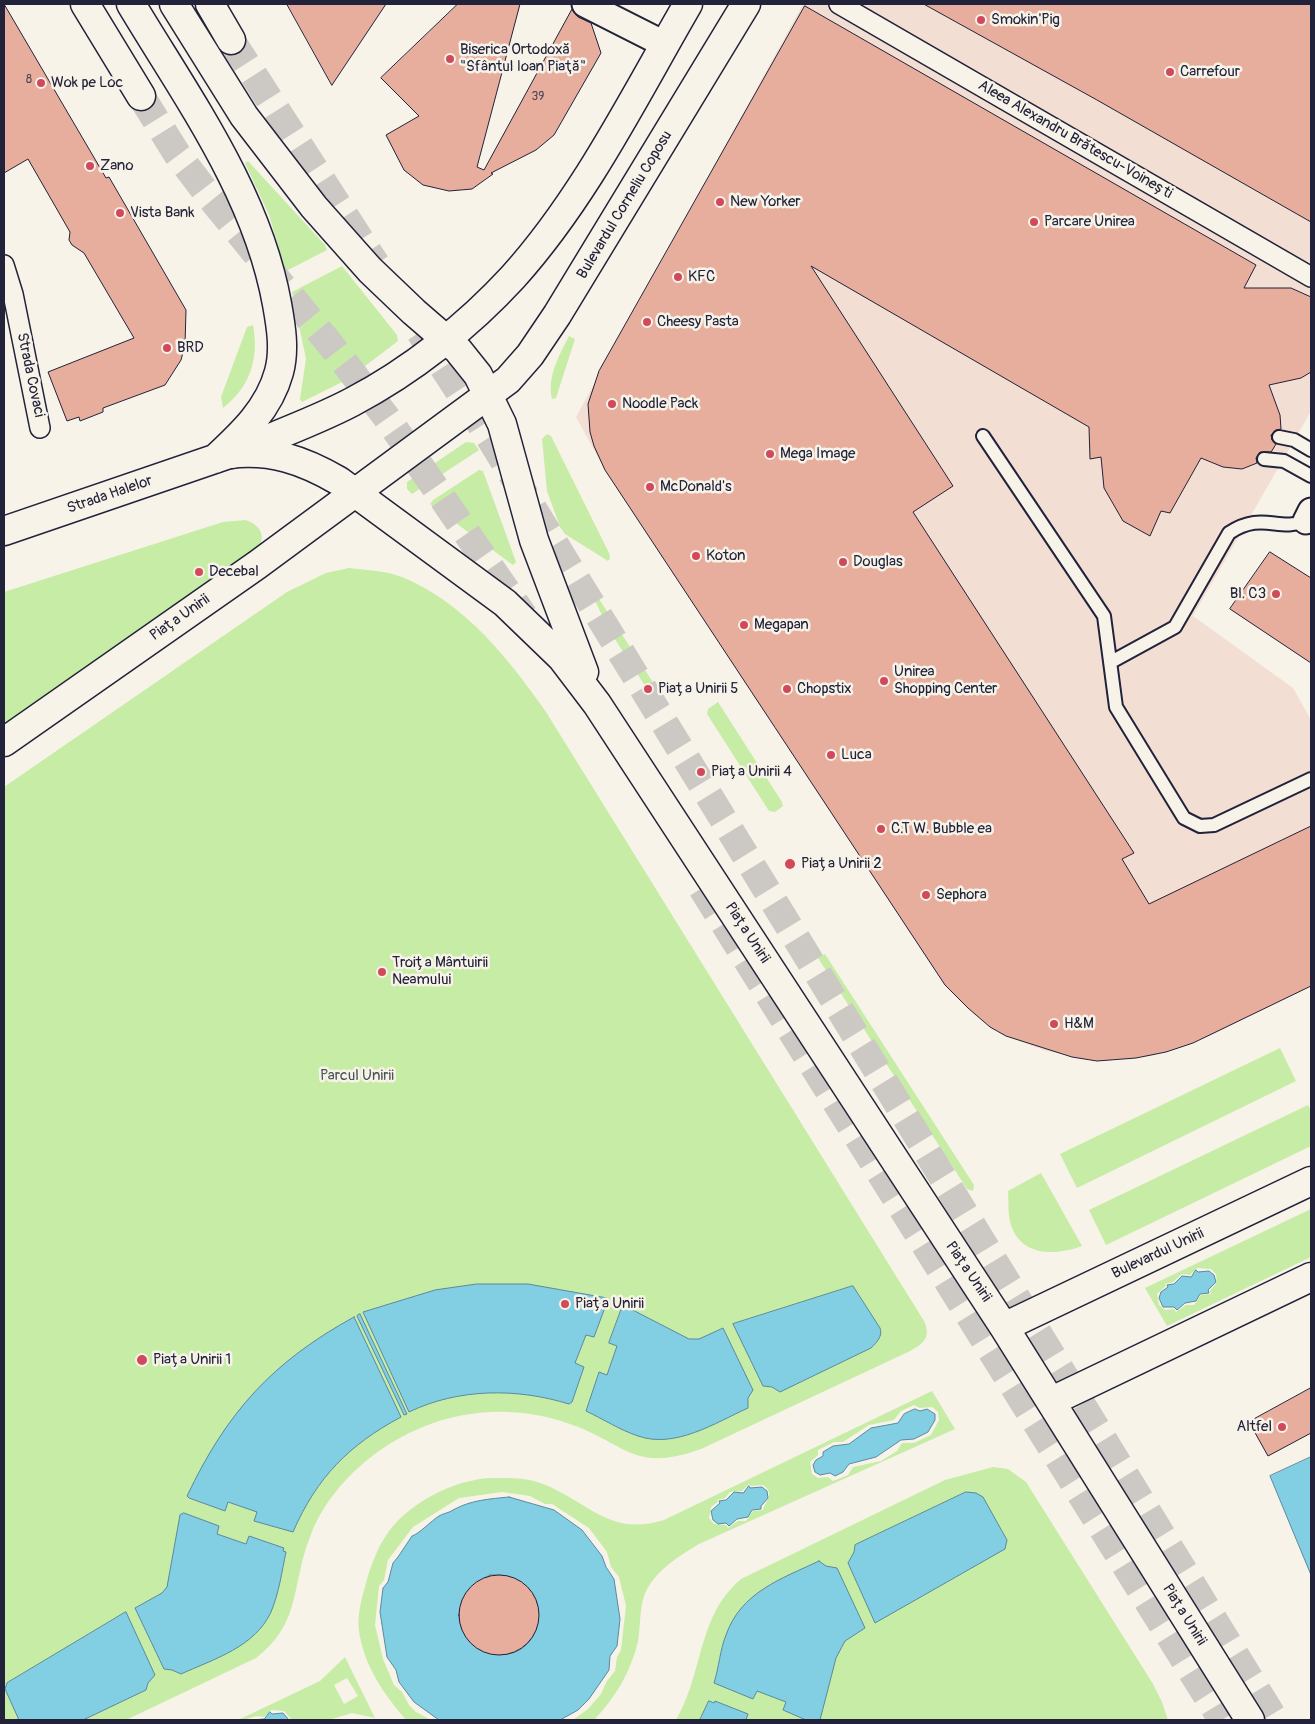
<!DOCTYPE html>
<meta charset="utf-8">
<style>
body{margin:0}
#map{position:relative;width:1315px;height:1724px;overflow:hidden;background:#f7f3e8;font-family:Pangolin,sans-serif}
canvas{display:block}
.frame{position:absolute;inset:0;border:5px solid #22223b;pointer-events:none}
</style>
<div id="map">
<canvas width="1315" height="1724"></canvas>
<div class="frame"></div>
</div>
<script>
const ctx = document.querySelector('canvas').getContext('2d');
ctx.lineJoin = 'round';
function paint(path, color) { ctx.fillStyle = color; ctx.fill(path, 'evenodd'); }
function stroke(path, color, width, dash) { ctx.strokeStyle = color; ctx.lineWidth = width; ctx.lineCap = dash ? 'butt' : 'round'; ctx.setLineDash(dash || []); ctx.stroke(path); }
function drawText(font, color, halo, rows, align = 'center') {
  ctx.font = font + ' Pangolin,sans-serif'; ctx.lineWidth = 5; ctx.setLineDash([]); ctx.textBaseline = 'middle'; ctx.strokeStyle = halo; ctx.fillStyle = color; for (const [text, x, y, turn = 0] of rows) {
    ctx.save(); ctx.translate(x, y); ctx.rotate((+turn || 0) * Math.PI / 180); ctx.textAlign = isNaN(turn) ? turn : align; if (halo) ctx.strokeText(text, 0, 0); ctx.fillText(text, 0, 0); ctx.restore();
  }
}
const built = new Path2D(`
 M803,4H1311V411L1193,616L1293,688L1311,720V986L1208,1037L1151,1056L1097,1061L1046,1051L1006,1036L975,1015L945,985L605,470L576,417Z`);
const green = new Path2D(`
 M248,161L325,245L327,250L288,270L285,269L269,215L245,163Z
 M342,266L397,335L398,341L348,379L302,402L300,399L306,359L292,292Z
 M253,325C259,358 251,386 223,408L221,397L247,327Z
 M569,336L575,339L556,398L552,399C547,376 559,356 569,336Z
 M547,434L551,436L609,553L610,558L608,561L565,534L560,527L547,491L542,439Z
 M466,442L474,443L479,450L412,494L407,489V482Z
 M479,470L483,471L516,562L513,565L430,504L433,500Z
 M245,520C259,524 267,535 258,548L4,728V592L223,522Z
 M349,568C367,570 386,571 402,577C465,603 508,658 546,712L924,1321C932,1338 922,1345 908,1352L701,1449C631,1474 626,1442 567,1423C499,1400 428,1413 371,1457C345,1477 321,1506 310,1537C291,1585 302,1623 256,1658L126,1720H4V787L287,592L326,573Z
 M590,585L665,701L658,706L611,633L588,587Z
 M718,702L782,802L783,806L775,812L769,811L707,714L708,709Z
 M825,954L974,1185L973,1191L967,1189L818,958Z
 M1280,1048L1296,1081L1077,1188L1060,1154Z
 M1308,1105L1311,1111V1146L1106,1245L1089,1210Z
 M1041,1173L1082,1246C1059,1255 1025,1257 1013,1230C1007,1218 1009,1204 1008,1191Z
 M1311,1209V1257L1167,1326L1145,1288ZM1197,1268L1211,1269L1216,1274L1217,1282L1210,1291L1211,1294L1201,1295L1194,1305H1186L1176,1312L1174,1309L1165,1310L1159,1305L1157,1294L1166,1286L1165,1284L1173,1282L1182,1274L1190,1275Z
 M932,1391L955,1429L699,1544C679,1556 659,1568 647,1589C639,1604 641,1624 638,1641C631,1672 615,1698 594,1720H573L588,1709L601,1694L607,1681L615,1671L617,1657L621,1650L626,1606L619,1577L611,1567L607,1552L589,1528L552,1504H545L530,1496L502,1492L459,1498L413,1527L388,1560L384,1580L379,1586L375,1625L383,1659L394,1685L402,1692L409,1705L416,1712L431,1720H406C384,1694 364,1666 359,1631C357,1618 361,1600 365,1587C370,1567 377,1548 389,1531C411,1502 454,1480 490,1478C508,1478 526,1477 543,1484C589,1502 609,1537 664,1520ZM914,1405L920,1408L932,1407L938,1412L939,1420L931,1435L914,1443H902L897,1451L881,1461L853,1467L848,1475L833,1481L828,1477L818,1478L812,1474L810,1462L818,1455V1450L834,1442H843L869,1425L894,1420L901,1411ZM749,1484L751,1486L763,1485C776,1494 765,1501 763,1510L753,1511L746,1521H738L728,1528L726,1525L714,1524L709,1518L711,1507L718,1502L717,1500L725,1498L730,1492L742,1491Z
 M993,1467L1008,1469L1026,1482L1153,1684L1162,1702L1168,1720H676C704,1672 697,1616 741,1579L945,1480Z
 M345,1657L375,1718L352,1713L329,1720H292L284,1711L271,1710L264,1717C255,1714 248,1720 238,1720L320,1681ZM347,1678L358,1696L344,1704L334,1685Z`);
const water = new Path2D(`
 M1196,1270L1198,1272L1209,1271L1214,1275L1216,1282L1208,1290L1209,1293L1200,1294L1196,1301L1185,1303L1177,1310L1174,1307H1163L1159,1298L1161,1292L1168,1287L1167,1285L1174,1284L1182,1276L1191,1277Z
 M477,1284H528L607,1298V1302L594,1337L586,1335L575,1363L584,1367L572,1402L569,1404C517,1388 459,1388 409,1412L363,1312L435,1290Z
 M853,1286L880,1328C883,1336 877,1342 871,1348L780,1392L772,1387L763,1386L733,1324Z
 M623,1305L689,1339H699L723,1328L753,1390L748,1398V1408C715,1423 675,1449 638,1436C620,1430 603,1419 586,1411L599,1372L607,1375L617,1346L609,1343Z
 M360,1314L407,1414L404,1415L357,1316Z
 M354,1317L401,1417C349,1445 317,1477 293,1532L254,1521L257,1512L228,1502L225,1511L189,1498L187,1496C227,1412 272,1362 354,1317Z
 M915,1409L920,1411L927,1409L935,1414V1420L928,1432L914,1439L901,1440L876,1457L849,1464L843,1472L835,1476L830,1473L820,1475L815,1472L813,1465L816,1460L823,1456V1452L833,1446L849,1444L871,1428L898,1423L904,1414Z
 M1311,1457V1575L1270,1476Z
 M749,1486L750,1488L762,1487L767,1491L768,1498L761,1506V1509L752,1510L748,1517L737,1519L729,1526L726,1523L718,1524L713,1520L711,1511L720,1503L719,1501L726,1500L734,1492L743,1493Z
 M966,1492L976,1493L983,1497L1007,1540L1005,1549L875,1623L848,1563L854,1552L855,1545Z
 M509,1497L554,1510L582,1530L602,1556L606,1567L614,1579L620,1619L617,1646L610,1656L609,1670L589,1699L578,1710L560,1720H439L414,1702L399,1682L396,1670L387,1657L380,1612L383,1588L388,1582L393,1563L398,1557L412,1536C419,1534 431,1521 439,1516C444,1513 449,1513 453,1510C471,1500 489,1499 509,1497ZM490,1575C559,1571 549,1663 494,1654C486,1653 479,1650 473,1645C447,1619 460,1589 490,1575Z
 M184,1513L219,1526L217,1534L246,1544L249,1536L284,1548L283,1551L286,1552C282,1571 279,1593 271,1612C255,1647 214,1659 181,1674L172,1670L164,1669L135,1608L162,1593L167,1587L180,1515Z
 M819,1561L826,1566L837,1568L865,1628L845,1641L836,1658L820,1720H806L783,1710L786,1702L757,1691L753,1699L714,1683C719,1667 720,1650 726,1635C741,1592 781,1579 819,1561Z
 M503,1577C528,1584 548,1608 532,1635C527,1643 516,1650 507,1652C452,1661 443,1581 503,1577ZM496,1604L506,1606L509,1611L507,1621L501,1624L494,1623L489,1615L491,1608Z
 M126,1612L155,1675L148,1683L146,1690L83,1720H19L5,1689L7,1683Z
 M709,1701L714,1703L715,1701L748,1714L746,1720H700Z
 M270,1712L272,1714L283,1713L289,1720H252L264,1719Z`);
const building = new Path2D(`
 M4,4L106,178L109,177L186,310L185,345L181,360L165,385L103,408V412L80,421L79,417L67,421L48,372L134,338L84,253L72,245L69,240L70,232L28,159L4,173Z
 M287,4H386L332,85Z
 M458,4H520L477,167L484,170L572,9L578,17L591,23L601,53L554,135L536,150L491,173L493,174L472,189L449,191L423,185L404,170L386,135L419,116L381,78Z
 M924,4H1311V222L1097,100Z
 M805,6L1256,265L1244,288H1291L1311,297V372L1301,378L1269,385L1280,415L1281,429L1276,430L1271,435L1272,440L1276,444L1273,449L1271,452H1260L1256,458L1257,463L1242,469L1223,467L1201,458L1170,513L1161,511L1150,536L1123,521L1104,488L1101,457L1090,459L1089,427L811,266L953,486L913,512L1134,853L1122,859L1149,904L1311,826V986L1193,1043L1166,1052L1136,1058L1097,1061L1072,1057L1006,1036L990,1027L968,1008L945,985L605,470L594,446L590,432L588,404L599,371Z
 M1270,552L1311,578V663L1230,609Z
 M1311,1388V1433L1268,1456L1249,1422Z
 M459 1615a40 40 0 1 1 80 0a40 40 0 1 1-80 0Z`);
const primaryTunnel = new Path2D(`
 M231,40L376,264
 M141,96L177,154L209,196L334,349L387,418L524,616
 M420,332L491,440L1275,1720
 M702,888L1222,1720`);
const service = new Path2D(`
 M983,436L1104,616L1116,707L1184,818L1200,826L1214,825L1311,779
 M1279,437L1294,440L1311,450
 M1264,459L1284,461L1311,476
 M1111,662L1175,627L1229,533C1262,511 1278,532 1306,521`);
const pedestrian = new Path2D(`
 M839,4L1311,277
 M4,265L13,294L40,428`);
const minor = new Path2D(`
 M585,4L664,44
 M1306,521L1311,511`);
const secondary = new Path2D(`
 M231,454C271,437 314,422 352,402C411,371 468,326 513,277C585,197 634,97 688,4
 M4,742L257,565L508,380L530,355L557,315L746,4`);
const primary = new Path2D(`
 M85,4L141,96
 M131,4C188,99 257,193 277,304C281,326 285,350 279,372C269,409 242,434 215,459
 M174,4L244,116L314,207L370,270L414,312L458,350L478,375L502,424L534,540L584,672
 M210,4L231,40
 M4,531L229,454C271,449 303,460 339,481L505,603L562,658L597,704L1004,1327L1250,1720
 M1004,1327L1311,1181
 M1052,1401L1311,1277`);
const markers = [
 [981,20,5,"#d1495b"],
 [450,59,5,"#d1495b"],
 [1170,72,5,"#d1495b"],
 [41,83,5,"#d1495b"],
 [90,166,5,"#d1495b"],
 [720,202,5,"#d1495b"],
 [120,213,5,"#d1495b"],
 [1034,222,5,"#d1495b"],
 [678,277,5,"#d1495b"],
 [647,322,5,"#d1495b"],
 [167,348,5,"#d1495b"],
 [612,404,5,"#d1495b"],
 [770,454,5,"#d1495b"],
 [650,487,5,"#d1495b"],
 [696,556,5,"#d1495b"],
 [843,562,5,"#d1495b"],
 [199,572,5,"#d1495b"],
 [1276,594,5,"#d1495b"],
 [744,625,5,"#d1495b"],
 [884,681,5,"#d1495b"],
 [648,689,5,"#d1495b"],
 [787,689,5,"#d1495b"],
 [831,755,5,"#d1495b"],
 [701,772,5,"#d1495b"],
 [881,829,5,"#d1495b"],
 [790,864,6,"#d1495b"],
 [926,895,5,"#d1495b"],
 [382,972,5,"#d1495b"],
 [1054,1024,5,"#d1495b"],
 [565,1304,5,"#d1495b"],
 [142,1360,6,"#d1495b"],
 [1282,1427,5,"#d1495b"]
];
const numberNames = [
 ["8",29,80],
 ["39",538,97]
];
const poiNames = [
 ["Smokin'Pig",991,20],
 ["Biserica Ortodoxă",460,50],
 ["\"Sfântul Ioan Piaţă\"",460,67],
 ["Carrefour",1180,72],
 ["Wok pe Loc",51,83],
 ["Zano",100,166],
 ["New Yorker",730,202],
 ["Vista Bank",130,213],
 ["Parcare Unirea",1044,222],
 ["KFC",688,277],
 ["Cheesy Pasta",657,322],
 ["BRD",177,348],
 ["Noodle Pack",622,404],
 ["Mega Image",780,454],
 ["McDonald's",660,487],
 ["Koton",706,556],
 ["Douglas",853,562],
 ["Decebal",209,572],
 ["Bl. C3",1266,594,"right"],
 ["Megapan",754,625],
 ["Unirea",894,672],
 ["Shopping Center",894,689],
 ["Piața Unirii 5",658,689],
 ["Chopstix",797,689],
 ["Luca",841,755],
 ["Piața Unirii 4",711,772],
 ["C.T W. Bubble ea",891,829],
 ["Piața Unirii 2",801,864],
 ["Sephora",936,895],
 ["Troița Mântuirii",392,963],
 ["Neamului",392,980],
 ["H&M",1064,1024],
 ["Piața Unirii",575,1304],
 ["Piața Unirii 1",153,1360],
 ["Altfel",1272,1427,"right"]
];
const streetNames = [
 ["Aleea Alexandru Brătescu-Voinești",1075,140,30],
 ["Bulevardul Corneliu Coposu",625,205,-59],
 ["Strada Covaci",30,375,78],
 ["Strada Halelor",110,495,-19],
 ["Piața Unirii",180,618,-35],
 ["Piața Unirii",747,933,57],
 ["Bulevardul Unirii",1158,1254,-25],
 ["Piața Unirii",968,1272,56],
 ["Piața Unirii",1184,1615,58]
];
const parkNames = [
 ["Parcul Unirii",357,1076]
];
paint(built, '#f2ded2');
paint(green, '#c7eca5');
paint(water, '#82cee2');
stroke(water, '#5c899f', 1);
paint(building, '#e7ae9e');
stroke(building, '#22223b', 1);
stroke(primaryTunnel, '#ccc9c5', 28, [28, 14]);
stroke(service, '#22223b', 16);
stroke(pedestrian, '#22223b', 22);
stroke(minor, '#22223b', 29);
stroke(secondary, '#22223b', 31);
stroke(primary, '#22223b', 31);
stroke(service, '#f7f3e8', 12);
stroke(pedestrian, '#f7f3e8', 19);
stroke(minor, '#f7f3e8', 25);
stroke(secondary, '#f7f3e8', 28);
stroke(primary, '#f7f3e8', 28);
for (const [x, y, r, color] of markers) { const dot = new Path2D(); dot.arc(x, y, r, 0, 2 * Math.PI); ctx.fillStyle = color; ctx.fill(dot); stroke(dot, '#f7f3e8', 2); }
drawText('12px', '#534554', null, numberNames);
drawText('15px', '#22223b', '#f7f3e8', poiNames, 'left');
drawText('15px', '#22223b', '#f7f3e8', streetNames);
drawText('15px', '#4b5456', '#f7f3e8', parkNames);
</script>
